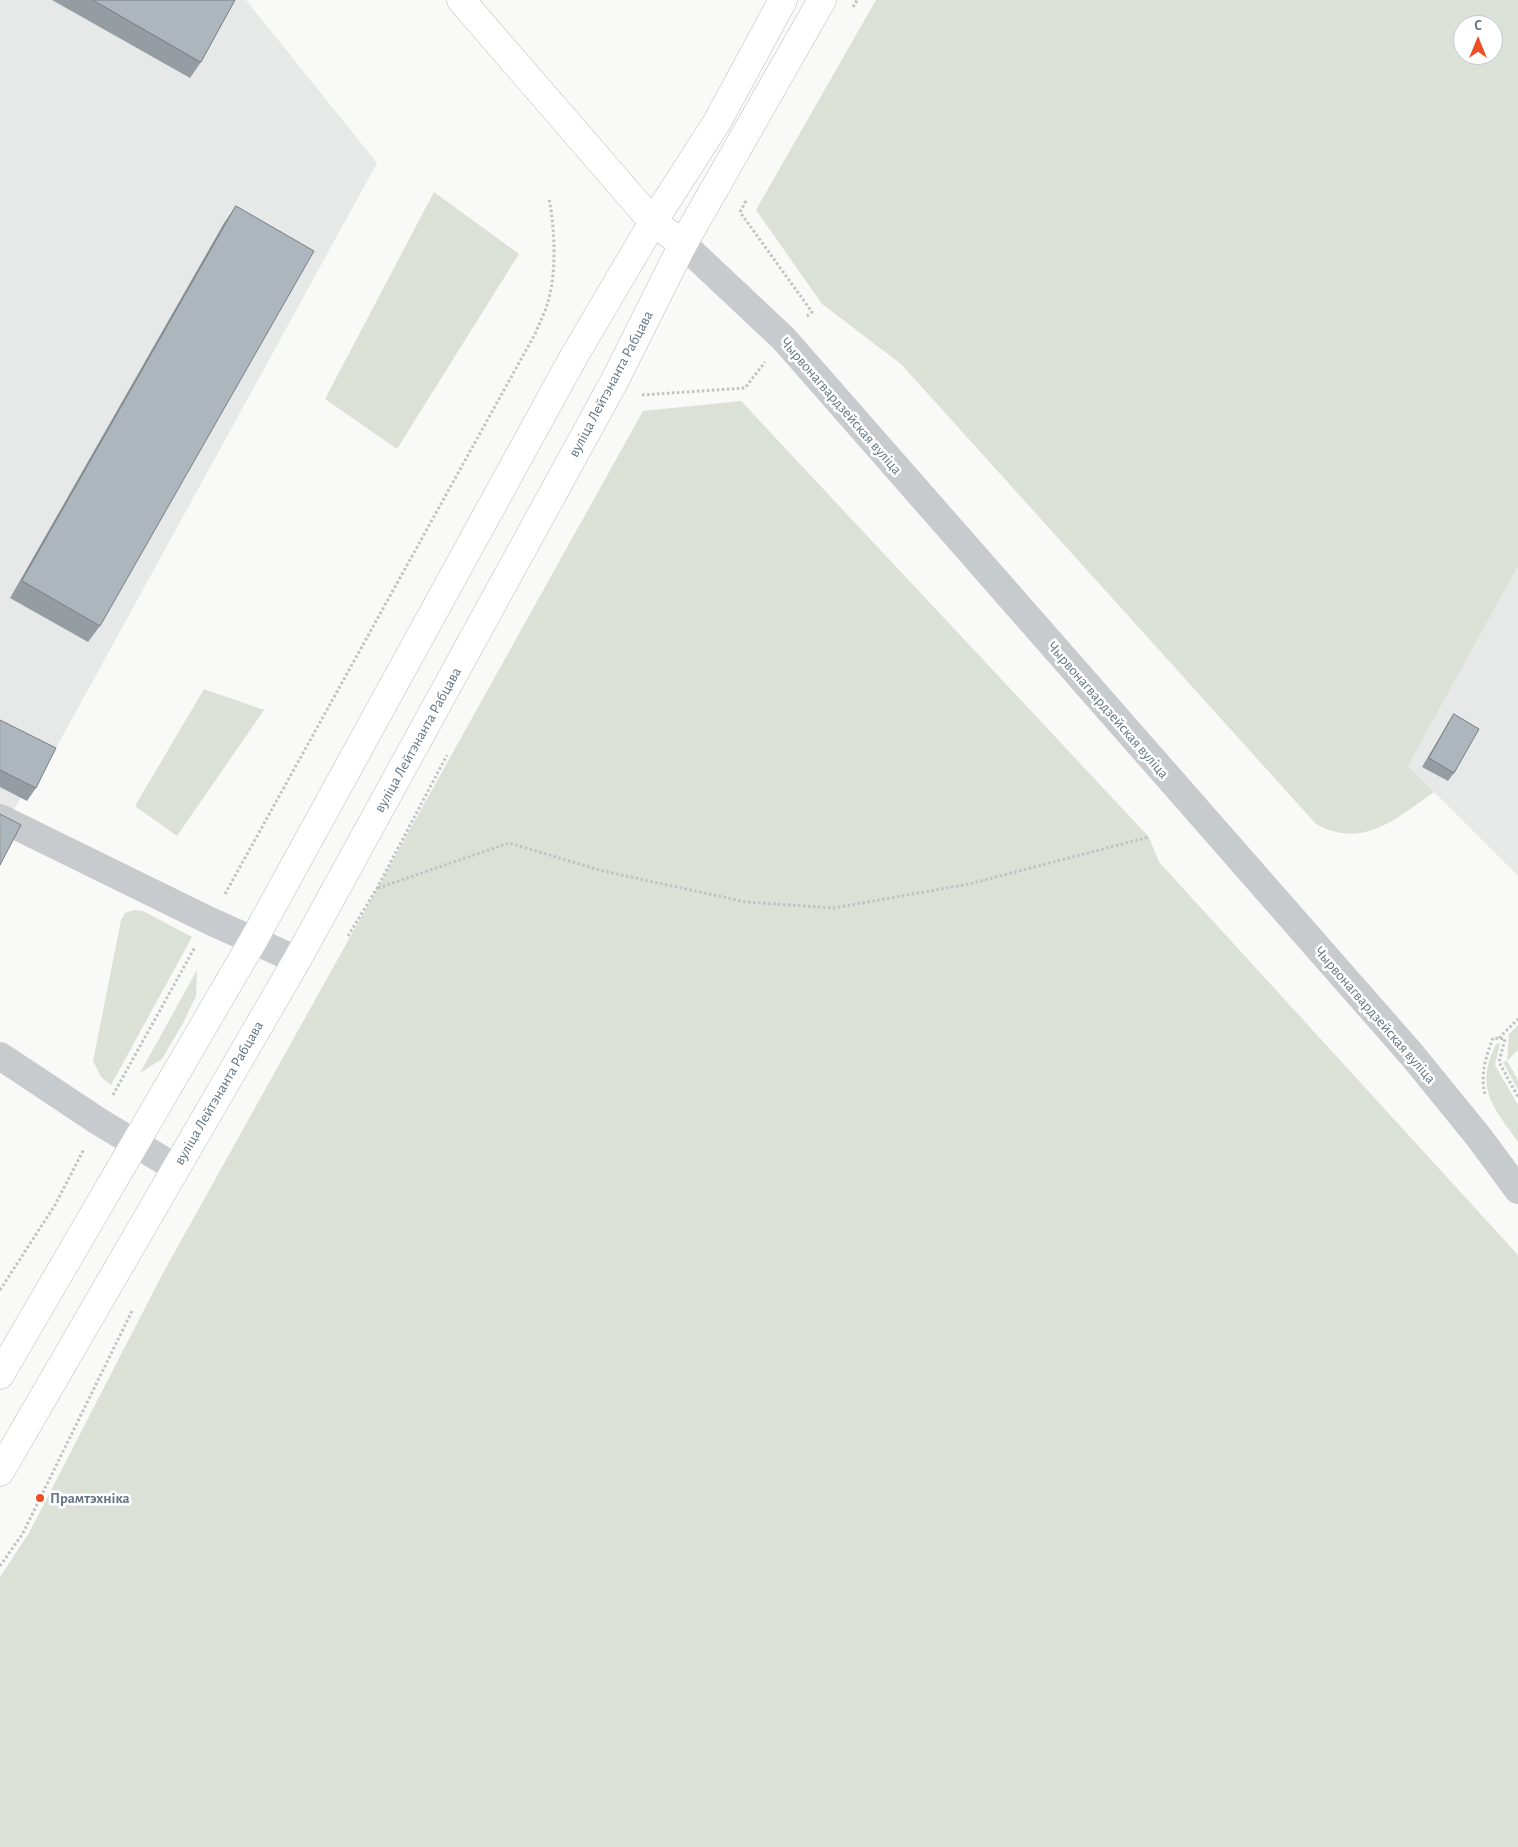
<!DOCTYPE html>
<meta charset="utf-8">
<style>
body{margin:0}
#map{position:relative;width:1518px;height:1847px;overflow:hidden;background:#f9f9f7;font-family:"Alegreya Sans",sans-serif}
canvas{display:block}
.north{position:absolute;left:1453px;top:15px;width:50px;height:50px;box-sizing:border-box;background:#fff;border:1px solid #c1c8cd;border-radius:50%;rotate:0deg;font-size:14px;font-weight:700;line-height:20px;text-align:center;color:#637683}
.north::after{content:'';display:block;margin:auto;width:18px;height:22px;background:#ed4e23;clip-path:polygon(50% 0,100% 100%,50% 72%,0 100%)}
</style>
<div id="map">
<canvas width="1518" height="1847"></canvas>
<div class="north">С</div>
</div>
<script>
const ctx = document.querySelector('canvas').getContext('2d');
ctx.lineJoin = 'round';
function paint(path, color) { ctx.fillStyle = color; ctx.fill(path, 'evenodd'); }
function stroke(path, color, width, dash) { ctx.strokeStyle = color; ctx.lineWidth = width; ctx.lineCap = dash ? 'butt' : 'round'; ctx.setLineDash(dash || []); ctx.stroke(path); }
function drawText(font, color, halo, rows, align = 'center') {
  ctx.font = font + ' "Alegreya Sans",sans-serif'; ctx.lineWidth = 5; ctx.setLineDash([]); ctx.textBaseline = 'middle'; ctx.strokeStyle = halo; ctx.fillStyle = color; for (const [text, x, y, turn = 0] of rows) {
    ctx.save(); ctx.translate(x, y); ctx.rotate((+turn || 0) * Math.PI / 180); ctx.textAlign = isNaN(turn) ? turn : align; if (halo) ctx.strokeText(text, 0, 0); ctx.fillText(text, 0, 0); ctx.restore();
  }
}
const built = new Path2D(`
 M0,0H246L377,163L27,801L21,798L6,821L0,861Z
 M1518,566V876L1408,766Z`);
const green = new Path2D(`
 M876,0H1518V566L1408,766L1434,792C1397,818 1363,850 1316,824L901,364L822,304L756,210ZM1463,25H1493V55H1463Z
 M434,192L519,254L397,449L325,399Z
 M741,401L1149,837L1159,862L1518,1255V1847H0V1577L29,1533L163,1273L643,411Z
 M204,689L264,710L177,836L135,806Z
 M134,910L143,911L192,937L111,1085L101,1077L93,1061L121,920L125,913Z
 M197,970L196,996L183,1023L162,1059L140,1073Z
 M1518,1025V1050L1507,1061L1518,1080V1090L1503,1062L1507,1061L1509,1034Z
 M1500,1043L1495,1065L1518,1105V1142C1493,1107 1474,1088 1496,1044Z`);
const path = new Path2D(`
 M853,7L857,0
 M746,201L740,212L812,312L806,317
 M642,395L745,388L765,362
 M378,888L509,843L603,871L746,902L834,908L969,884L1149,837
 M225,894L535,334C539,324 544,315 547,305C557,275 555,229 549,199
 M348,936L377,888L447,755
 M1499,1038L1518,1019
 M1485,1094C1480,1075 1486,1056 1493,1038L1505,1039L1499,1062L1518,1097
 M113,1095L195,947
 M0,1290L55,1205L84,1149
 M0,1566L23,1533L133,1309`);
const minor = new Path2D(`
 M683,244L784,339L1412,1055L1478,1136L1518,1190
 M0,818L210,921L297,960
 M0,1056L98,1121L176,1168`);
const major = new Path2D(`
 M461,0L653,222L683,244`);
const highway = new Path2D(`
 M0,1375L253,941L573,358L653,222L717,122L783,0
 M0,1472L297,960L614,382L683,244L822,0`);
const wall = new Path2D(`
 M52,0H235L201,62L190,78Z
 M236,206L100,626L88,642L10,598L224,223Z
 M1454,714V773L1448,781L1422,767L1448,723Z
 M0,720L36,788L27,801L0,787Z`);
const building = new Path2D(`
 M93,0H235L201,62Z
 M236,206L314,251L100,626L22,581Z
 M1454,714L1479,729L1454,773L1429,758Z
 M0,720L56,748L36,788L0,770Z
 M0,814L21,825L0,865Z`);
const markers = [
 [40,1498,5,"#ed4e23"]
];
const streetNames = [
 ["вуліца Лейтэнанта Рабцава",611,384,-62],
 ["Чырвонагвардзейская вуліца",841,406,49],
 ["Чырвонагвардзейская вуліца",1108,710,49],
 ["вуліца Лейтэнанта Рабцава",418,740,-61],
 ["Чырвонагвардзейская вуліца",1375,1015,49],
 ["вуліца Лейтэнанта Рабцава",219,1093,-60]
];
const poiNames = [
 ["Прамтэхніка",50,1498]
];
paint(built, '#e7e8e8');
paint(green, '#dbe1d7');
stroke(major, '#b8bdc0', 29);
stroke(highway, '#b9bdc0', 29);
stroke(path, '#c0c3c5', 3, [2.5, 2.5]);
stroke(minor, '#c7cbce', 28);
stroke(major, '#fff', 28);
stroke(highway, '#fff', 28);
paint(wall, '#959da2');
paint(building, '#adb6bc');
stroke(building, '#797f84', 1);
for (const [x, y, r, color] of markers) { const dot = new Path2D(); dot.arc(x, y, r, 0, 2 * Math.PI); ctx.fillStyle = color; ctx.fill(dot); stroke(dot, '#fff', 2); }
drawText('15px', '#637683', '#fff', streetNames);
drawText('bold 15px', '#637683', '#fff', poiNames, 'left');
</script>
